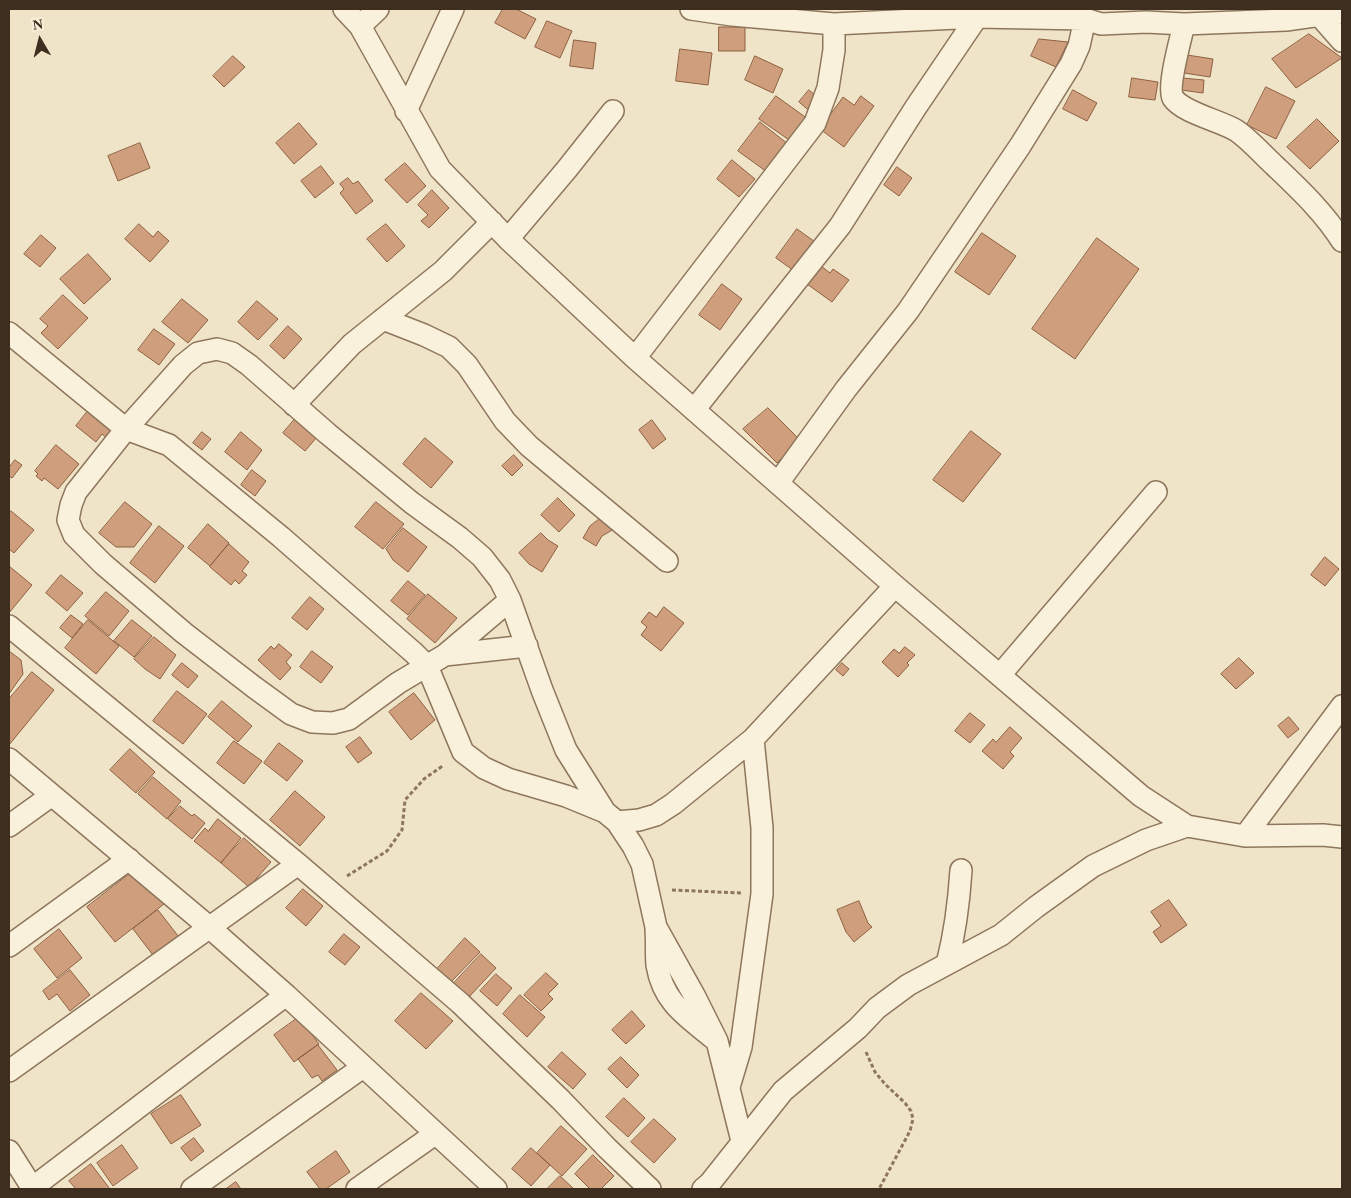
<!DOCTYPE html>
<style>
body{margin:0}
#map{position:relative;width:1351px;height:1198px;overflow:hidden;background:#f0e4c8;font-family:"Times New Roman",serif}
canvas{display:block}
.frame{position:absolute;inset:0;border:10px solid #3d2e20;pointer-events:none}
.north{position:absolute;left:15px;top:15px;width:50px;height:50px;-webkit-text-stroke:4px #f7eed8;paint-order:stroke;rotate:352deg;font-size:14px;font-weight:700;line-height:20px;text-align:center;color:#3d2e20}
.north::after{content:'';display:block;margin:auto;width:18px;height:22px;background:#3d2e20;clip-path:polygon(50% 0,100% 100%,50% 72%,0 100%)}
</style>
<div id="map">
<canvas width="1351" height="1198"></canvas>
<div class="frame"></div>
<div class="north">N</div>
</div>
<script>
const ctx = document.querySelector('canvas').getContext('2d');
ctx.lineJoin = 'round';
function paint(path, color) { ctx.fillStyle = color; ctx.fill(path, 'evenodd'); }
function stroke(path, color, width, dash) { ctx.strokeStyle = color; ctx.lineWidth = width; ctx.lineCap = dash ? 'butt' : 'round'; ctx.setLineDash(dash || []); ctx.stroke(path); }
const building = new Path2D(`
 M503,9H516L536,19L525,39L495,23Z
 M547,21L572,31L560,58L535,47Z
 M719,27H745V51H719Z
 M1309,34L1342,58L1296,88L1272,59Z
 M1039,39L1068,42L1056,67L1031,56Z
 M574,40L596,43L593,69L570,66Z
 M680,49L712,53L708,85L676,81Z
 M1187,55L1213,59L1210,77L1184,73Z
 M233,56L245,67L224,87L213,76Z
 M755,56L783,69L773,93L745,80Z
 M1132,78L1158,82L1155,100L1129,97Z
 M1182,78L1204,80L1203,93L1181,90Z
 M1266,87L1295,101L1276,139L1247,125Z
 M809,90L822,101L812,113L799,102Z
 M1073,90L1097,103L1087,121L1063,109Z
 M776,96L808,119L792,142L759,119Z
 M861,96L874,106L844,147L820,129L843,97L854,105Z
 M1317,119L1339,141L1310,169L1287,147Z
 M760,122L788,144L767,172L738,151Z
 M299,123L317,144L294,164L276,143Z
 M140,143L150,168L118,181L108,156Z
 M732,160L755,179L739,197L717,179Z
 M405,163L426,186L407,203L385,180Z
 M321,166L334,183L315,198L301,181Z
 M897,167L912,178L899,196L884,185Z
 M348,178L353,184L358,181L373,201L356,214L340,193L344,189L340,184Z
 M432,190L449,208L429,228L421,221L428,215L418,205Z
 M139,224L153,237L158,231L169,241L150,262L125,239Z
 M386,224L405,246L387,262L367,239Z
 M797,229L818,244L797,273L776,258Z
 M982,233L1016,256L989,295L955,272Z
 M41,235L56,248L40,267L24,254Z
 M1097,238L1139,269L1075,359L1032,329Z
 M88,254L111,279L84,304L60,279Z
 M821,266L830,273L833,269L849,280L832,302L807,284Z
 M722,284L742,299L720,330L699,315Z
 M63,295L88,318L58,349L41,333L48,326L40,319Z
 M182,299L208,320L188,343L162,322Z
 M257,301L278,319L258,340L238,322Z
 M288,326L302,339L284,359L270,346Z
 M154,329L175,344L159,365L138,350Z
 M91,407L115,432L109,440L102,434L96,442L76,426Z
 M768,408L800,440L777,463L743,429Z
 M295,419L317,437L305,451L283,433Z
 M652,420L666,439L653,449L639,430Z
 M971,431L1001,454L963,502L933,480Z
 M202,432L211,439L202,450L193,443Z
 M241,432L262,450L247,470L225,452Z
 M425,438L453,462L431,488L403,464Z
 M56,445L79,464L58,489L44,478L42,481L36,476L38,474L35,471Z
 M514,455L523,465L512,476L502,466Z
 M15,460L22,465L12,478L9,476V468Z
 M252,470L266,481L255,496L241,485Z
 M558,498L575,515L559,532L541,515Z
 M125,502L152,524L134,547H116L99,533Z
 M376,502L404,524L383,549L355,527Z
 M11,511L34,530L14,553L9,549V513Z
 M601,518L614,529L602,536L596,546L583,538L590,526Z
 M208,524L229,543L210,566L188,548Z
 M159,526L184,546L155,583L130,563Z
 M403,528L427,547L408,572L393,560L386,549Z
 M541,533L548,540L558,546L542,572L529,564L519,553Z
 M229,544L249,562L242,571L247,575L239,584L235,580L231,585L210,567Z
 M1325,557L1339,569L1325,586L1311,575Z
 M9,566L32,585L9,613Z
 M61,575L83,593L67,611L46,593Z
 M408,581L425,595L408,615L391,601Z
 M106,592L129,611L109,636L85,616Z
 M428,594L457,618L435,643L407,619Z
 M310,597L324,609L307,630L292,618Z
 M664,607L684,623L661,651L641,635L647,627L641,622L649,612L656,617Z
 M71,615L83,624L72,638L60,628Z
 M88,620L119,646L96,674L65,648Z
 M132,620L152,636L134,657L114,641Z
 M154,637L176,655L160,679L145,669L134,659Z
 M279,644L292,655L286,662L291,668L280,680L258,660L271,646L274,649Z
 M905,647L915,655L907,663L909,665L898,677L882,662L894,649L899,653Z
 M9,651L21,660L23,674L9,694Z
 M312,651L333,667L321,683L300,667Z
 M1239,658L1254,673L1236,689L1221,674Z
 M182,663L198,676L188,688L172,675Z
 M842,663L849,669L843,676L836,670Z
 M32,672L54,690L9,745V699Z
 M177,691L207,714L183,744L153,721Z
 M414,693L435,720L411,740L389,712Z
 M222,701L252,726L238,742L208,717Z
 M970,713L985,725L970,743L955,731Z
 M1289,717L1299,729L1288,738L1278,726Z
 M1010,727L1022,738L1010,752L1014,756L1003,769L982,751L993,739L996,742Z
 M360,737L372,753L358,763L346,747Z
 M234,741L262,761L244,784L217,763Z
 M279,743L303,761L287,781L264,763Z
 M130,749L155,772L136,793L110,770Z
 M153,777L181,801L167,819L138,794Z
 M295,791L325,817L300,846L270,820Z
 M180,806L192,816L194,814L205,823L192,839L168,819Z
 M218,819L241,838L221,863L194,841L205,828L208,831Z
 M244,838L271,862L249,887L221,863Z
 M136,869L164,904L115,942L87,907Z
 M303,889L323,906L306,926L286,908Z
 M1169,900L1187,925L1161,943L1153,932L1161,926L1151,912Z
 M859,901L868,923L872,927L854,942L846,932L837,910Z
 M158,910L182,941L156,959L133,929Z
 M59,929L82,958L57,978L34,949Z
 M344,934L360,947L345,965L329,952Z
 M465,938L480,952L451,982L437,969Z
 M481,954L496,968L469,997L454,983Z
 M70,970L90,995L70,1011L57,994L49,1000L43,991Z
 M546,973L558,984L548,994L553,999L541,1011L524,995Z
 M496,974L512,988L497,1006L480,991Z
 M421,993L453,1021L426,1049L395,1021Z
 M520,995L545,1017L527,1037L503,1014Z
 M632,1011L645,1026L626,1044L612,1030Z
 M299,1017L319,1044L294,1062L274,1035Z
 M318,1045L337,1070L322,1081L318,1075L312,1078L298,1059Z
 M562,1052L586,1074L573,1089L548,1067Z
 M621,1057L639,1075L627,1088L608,1069Z
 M181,1095L201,1125L171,1144L151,1114Z
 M624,1098L645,1118L628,1137L606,1117Z
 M654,1119L676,1139L654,1163L631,1142Z
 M561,1126L587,1149L562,1176L537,1153Z
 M194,1138L204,1151L191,1161L181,1148Z
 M122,1145L138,1168L113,1186L97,1163Z
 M531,1148L550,1165L531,1186L512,1169Z
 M336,1151L350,1172L326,1189H320L307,1172Z
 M593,1155L614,1176L601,1189H590L575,1174Z
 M91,1164L110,1189H76L69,1181Z
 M560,1176L574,1189H547Z
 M236,1182L241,1189H226Z`);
const path = new Path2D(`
 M347,876L387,851L402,830L405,800L424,779L444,765
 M672,890L741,893
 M866,1052L875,1072L885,1084L905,1103L911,1111L913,1119L910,1131L879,1189`);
const minor = new Path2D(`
 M344,9L360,26L440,169L508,239L635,358L895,586L1141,796L1187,826L1245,836L1323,835L1342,837
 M691,9L732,15L834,24L977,17L1085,19L1101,24L1146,22L1184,24L1286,20L1342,12
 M1320,16L1342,41
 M1184,24C1181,38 1167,87 1173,98C1183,113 1222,121 1237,131C1250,140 1262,154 1274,165C1298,188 1324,212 1342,241
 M360,26L378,9
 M406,111L453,9
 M508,239L567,169L613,111
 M383,319L424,335L449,347L467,365L505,421L529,446L667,561
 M9,333L126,429L169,445L281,537L414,653L427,666L463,752L484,768L508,779L566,796L605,812L617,822L633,846L642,864L656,927L694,995L717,1041L742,1141
 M635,358L815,123L828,88L834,50V24
 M294,405L352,344L443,271L492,222
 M694,410L840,226L916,107L977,17
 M778,483L846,389L908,311L1020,146L1071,64L1079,46L1085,19L1073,13
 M510,600L445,655L398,683L349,719L333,723L312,722L291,714L254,687L184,633L103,564L74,535L68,520L71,505L76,492L126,429L183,365L198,353L217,349L232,353L249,365L328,434L412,503L460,538L482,557L500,580L510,600L542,690L566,750L605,812
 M9,626L298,864L460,1003L561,1100L607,1148L650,1189
 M445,655L527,646
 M1000,675L1156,492
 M9,759L209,927L286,995L496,1189
 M617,822L639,820L656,815L673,804L753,739L895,586
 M9,826L52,795
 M1245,836L1342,706
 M656,930C657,942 656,954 657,965C663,1002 686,1016 713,1038
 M9,946L129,859
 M947,964C955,933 959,902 961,870
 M9,1071L298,864
 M729,1087L741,1047L762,894V828L753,739
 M9,1151L33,1189
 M32,1188L286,995
 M192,1189L363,1067
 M357,1189L435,1134
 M703,1189L710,1183L783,1091L858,1028L877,1008L908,985L1001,935L1036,907L1093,866L1146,840L1187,826`);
paint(building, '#cf9f7d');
stroke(building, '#8d5f41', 1);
stroke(minor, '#8d765c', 24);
stroke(path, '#8d765c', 3, [4, 2.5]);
stroke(minor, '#faf1dc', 21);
</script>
